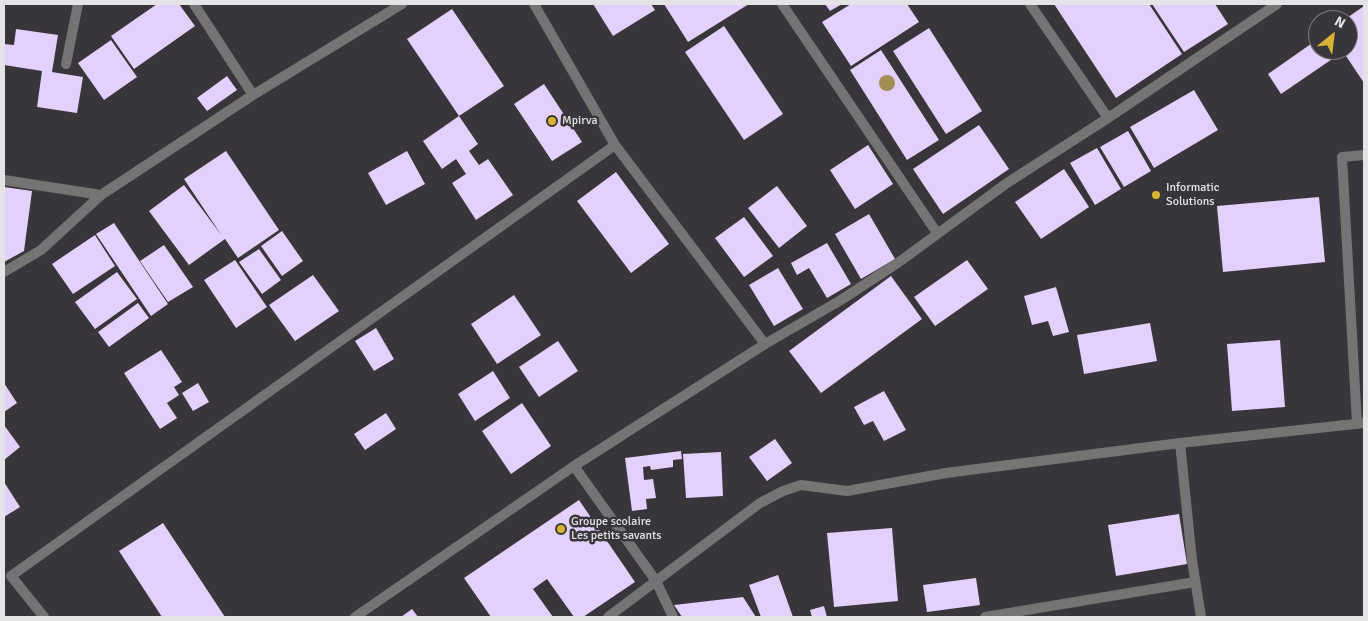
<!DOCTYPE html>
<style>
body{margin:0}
#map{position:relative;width:1368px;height:621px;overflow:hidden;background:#38363a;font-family:Signika,sans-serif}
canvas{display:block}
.frame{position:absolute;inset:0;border:5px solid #e4e3e6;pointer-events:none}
.north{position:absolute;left:1308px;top:10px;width:50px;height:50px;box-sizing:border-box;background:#38363a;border:1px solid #7d7b7f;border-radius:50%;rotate:29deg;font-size:14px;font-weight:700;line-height:20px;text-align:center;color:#e4e3e6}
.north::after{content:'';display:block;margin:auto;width:18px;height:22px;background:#d9b434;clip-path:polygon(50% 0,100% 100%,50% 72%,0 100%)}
</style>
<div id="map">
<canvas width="1368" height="621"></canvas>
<div class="frame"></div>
<div class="north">N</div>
</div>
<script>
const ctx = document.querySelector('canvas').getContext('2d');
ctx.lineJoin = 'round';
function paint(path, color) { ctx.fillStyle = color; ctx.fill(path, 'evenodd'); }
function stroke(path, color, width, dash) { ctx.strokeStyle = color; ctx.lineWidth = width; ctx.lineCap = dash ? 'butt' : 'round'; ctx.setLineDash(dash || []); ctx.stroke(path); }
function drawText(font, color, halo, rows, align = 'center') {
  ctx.font = font + ' Signika,sans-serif'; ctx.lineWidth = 5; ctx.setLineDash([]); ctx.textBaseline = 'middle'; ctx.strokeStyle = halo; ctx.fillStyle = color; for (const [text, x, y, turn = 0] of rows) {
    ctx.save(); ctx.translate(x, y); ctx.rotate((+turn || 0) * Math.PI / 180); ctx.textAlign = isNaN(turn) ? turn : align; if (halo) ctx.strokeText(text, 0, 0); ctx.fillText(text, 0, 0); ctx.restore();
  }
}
const building = new Path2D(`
 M157,4H179L195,26L134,69L111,36Z
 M593,4H651L655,10L613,36Z
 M664,4H749L688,42Z
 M825,4H842L830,11Z
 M851,4H907L919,22L851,66L822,22Z
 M1054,4H1149L1182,54L1116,98Z
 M1152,4H1215L1228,24L1184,52Z
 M1364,6V83L1342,50H1348V20H1344Z
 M452,9L504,86L459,116L478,144L469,151L479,165L488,159L513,195L476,220L452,183L466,174L456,159L442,169L423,141L459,116L407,39Z
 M724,26L783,114L744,140L685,52Z
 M929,28L982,111L946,134L893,51Z
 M16,29L58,35L52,72L83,77L77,113L37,107L42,71L4,65V44L14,45Z
 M1318,39V50H1338L1341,53L1281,94L1268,74Z
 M111,40L137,77L104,100L78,63Z
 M881,50L939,140L907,160L850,70Z
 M227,76L237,90L207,111L197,98Z
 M544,84L582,142L552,161L514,104Z
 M1194,90L1218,130L1154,168L1130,127Z
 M979,125L1009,169L943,214L913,169Z
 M1128,131L1151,171L1124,187L1100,147Z
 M868,145L893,184L855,209L830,170Z
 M1097,148L1121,189L1095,205L1070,163Z
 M226,151L279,230L238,258L225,239L189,265L149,211L184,185L222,236L184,179Z
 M407,151L425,184L386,205L368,173Z
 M1064,169L1089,207L1041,239L1015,202Z
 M616,172L669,244L631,273L577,201Z
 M777,186L807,226L779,248L748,208Z
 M4,187L32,191L24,251L4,262Z
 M1319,197L1325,262L1223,272L1217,206Z
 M869,214L895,259L861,279L835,234Z
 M744,217L773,256L744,277L715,238Z
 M114,223L168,304L151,316L96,234Z
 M282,231L303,261L282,276L261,246Z
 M95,235L115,266L73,294L52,264Z
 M827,243L851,284L827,298L809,268L797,275L791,263Z
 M164,245L193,287L168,302L140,261Z
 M259,249L281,280L262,294L239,262Z
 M235,260L267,307L236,328L204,280Z
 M967,260L988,289L935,326L914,297Z
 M778,268L803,309L774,326L749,285Z
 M117,272L137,299L95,329L75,302Z
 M313,275L339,311L295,341L269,305Z
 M891,276L922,319L821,393L789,351Z
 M1056,287L1069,332L1053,336L1048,321L1032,325L1024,296Z
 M514,295L541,335L497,364L471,324Z
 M138,303L149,318L109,347L98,332Z
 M1150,323L1157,361L1084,374L1077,335Z
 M376,328L394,359L374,371L355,341Z
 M1280,340L1285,407L1232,411L1227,344Z
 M558,341L578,371L539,397L519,367Z
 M161,350L182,382L174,387L179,395L167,403L177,418L160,429L124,373Z
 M493,371L510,398L475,421L458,394Z
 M4,383L17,403L4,412Z
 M198,383L209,402L193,411L182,393Z
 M884,391L906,430L884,441L873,421L864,425L854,407Z
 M522,403L551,446L511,474L482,431Z
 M386,413L396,429L365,450L354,434Z
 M4,425L20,447L4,460Z
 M775,439L792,463L767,481L749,457Z
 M681,451L682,459L673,460V467L651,470L650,466L643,467L644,480L653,479L656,498L646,499L647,509L632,511L625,458Z
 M721,452L723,496L686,498L683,454Z
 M4,482L20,507L4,517Z
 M579,500L635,582L583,617H574L547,579L533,589L553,617H491L464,578Z
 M1179,514L1187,564L1116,576L1108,525Z
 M163,523L225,617H162L119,551Z
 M892,528L898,601L834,607L827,533Z
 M778,575L793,617H761L749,585Z
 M976,578L980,605L927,612L923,585Z
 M743,597L756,617H682L674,605Z
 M824,606L827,617H812L810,610Z
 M412,609L418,617H401Z`);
const minor = new Path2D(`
 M194,4L253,95
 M534,4L615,145L765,344
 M782,4L937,233
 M1030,4L1108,118
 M66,64L78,4
 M4,180L101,195
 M4,272L41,250L101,195L253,95L402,4
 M1357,424L1342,157L1364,155
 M1180,443L1192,560L1201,617
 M574,466L656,581L673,617
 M44,617L11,576L615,145
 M355,617L574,466L765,344L841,300L899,262L1007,183L1108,118L1277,4
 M608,617L760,503L783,491L801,485L847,491L946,473L1180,443L1364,423
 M985,617L1195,582`);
const trees = [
 [887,83]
];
const markers = [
 [552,121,5,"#d9b434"],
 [1156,195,5,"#d9b434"],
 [561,529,5,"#d9b434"]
];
const poiNames = [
 ["Mpirva",562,121],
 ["Informatic",1166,188],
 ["Solutions",1166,202],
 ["Groupe scolaire",571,522],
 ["Les petits savants",571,536]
];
paint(building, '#e3d0fc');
stroke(minor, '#757472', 10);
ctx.fillStyle = '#a38f54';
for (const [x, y] of trees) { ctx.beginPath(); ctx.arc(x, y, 8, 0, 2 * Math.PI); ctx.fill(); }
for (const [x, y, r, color] of markers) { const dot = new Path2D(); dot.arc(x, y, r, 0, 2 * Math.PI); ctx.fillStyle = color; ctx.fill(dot); stroke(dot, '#38363a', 2); }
drawText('12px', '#e4e3e6', '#38363a', poiNames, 'left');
</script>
